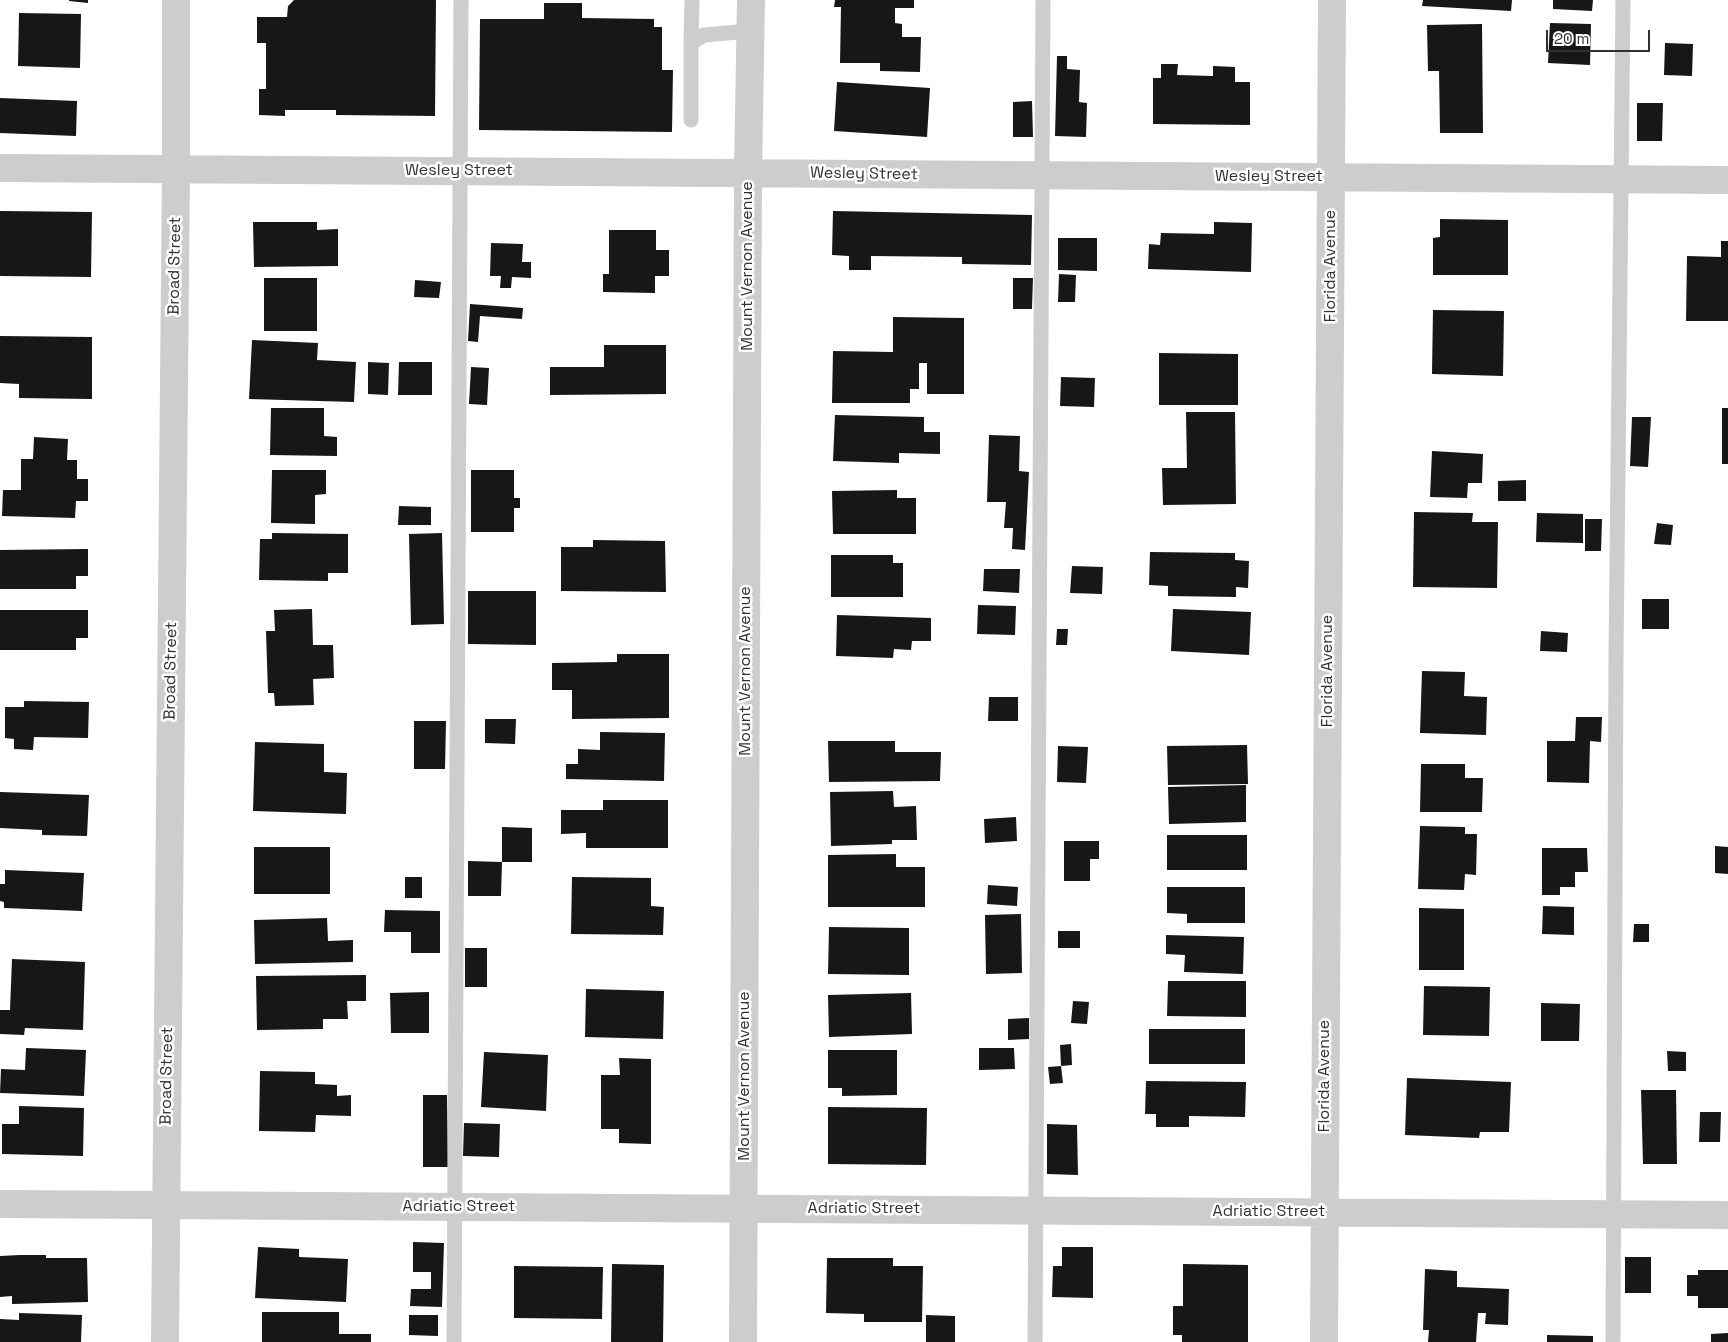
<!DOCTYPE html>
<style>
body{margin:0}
#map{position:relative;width:1728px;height:1342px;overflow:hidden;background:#fff;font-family:"Space Grotesk",sans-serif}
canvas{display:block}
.scale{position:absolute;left:1546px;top:30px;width:104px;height:22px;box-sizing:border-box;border:2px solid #303030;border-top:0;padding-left:6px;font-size:15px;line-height:18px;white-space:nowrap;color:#303030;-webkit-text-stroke:4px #fff;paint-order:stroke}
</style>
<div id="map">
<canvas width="1728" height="1342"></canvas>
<div class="scale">20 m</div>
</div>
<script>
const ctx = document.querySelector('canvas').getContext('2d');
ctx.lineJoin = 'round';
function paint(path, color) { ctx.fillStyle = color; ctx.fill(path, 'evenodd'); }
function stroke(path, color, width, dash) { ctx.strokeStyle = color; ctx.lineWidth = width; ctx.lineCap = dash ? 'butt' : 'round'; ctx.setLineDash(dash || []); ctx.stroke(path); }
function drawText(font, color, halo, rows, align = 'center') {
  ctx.font = font + ' "Space Grotesk",sans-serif'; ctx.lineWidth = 5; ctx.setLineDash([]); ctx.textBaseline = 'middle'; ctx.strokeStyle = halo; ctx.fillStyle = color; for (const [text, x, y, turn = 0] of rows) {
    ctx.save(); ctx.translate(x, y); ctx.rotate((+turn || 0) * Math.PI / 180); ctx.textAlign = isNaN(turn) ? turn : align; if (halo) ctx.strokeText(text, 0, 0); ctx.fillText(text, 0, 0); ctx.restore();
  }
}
const building = new Path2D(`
 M69,0H88V3L69,1Z
 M294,0H436L435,116L336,115V110H285V116L259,115V89H266V43H257V17H287L288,6Z
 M835,0H914V8H895V23L902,24V37H921L920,72L880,71V63H840L841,7H834Z
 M1423,0H1512L1511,11L1422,6Z
 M1553,0H1593L1592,11L1553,9Z
 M544,3H582V18L654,19V27H662V70H673L672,132L479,130L480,19H544Z
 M19,13L81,14L80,68L18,66Z
 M1550,23L1591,24L1590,65L1548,63Z
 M1482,24L1483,133H1440L1439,71H1428L1427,25Z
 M1665,43L1693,44L1692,76L1664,75Z
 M1057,56H1067V69L1080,70L1079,102L1087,103L1086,137L1055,136Z
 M1161,64H1178L1177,75L1213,76V66L1235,67V82H1250V125L1153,124V78H1161Z
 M837,82L930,88L927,137L834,131Z
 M0,98L77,101L76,136L0,133Z
 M1032,101L1033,137H1013V102Z
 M1637,103H1663L1662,141H1637Z
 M0,211L92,212L91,277L0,276Z
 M833,211L1032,215L1031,265L962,264V257L871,256V270H849V256L832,255Z
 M1440,219L1508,220V275H1433V238L1440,237Z
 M253,222H317V230L338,229V266L254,267Z
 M1214,222L1252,223L1251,272L1148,269L1149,244L1160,245L1161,233L1214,234Z
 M609,230H656V250H669V276H655V293L603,292V274H609Z
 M1058,238H1097V271L1058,270Z
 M1721,241H1728V321H1686L1687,256L1721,257Z
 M491,243L523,244L522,262H531V278L512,277L511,288H500L501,276H490Z
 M1059,274L1076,275L1075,302H1058Z
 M264,278H317V331H264Z
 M1013,278H1033L1032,309H1013Z
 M415,280L441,282L439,298L414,297Z
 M470,304L523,308L522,319L480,316L478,342L468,341Z
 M1433,310L1504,311L1503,376L1432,374Z
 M893,317L964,318V394H927V363H919V389H910V403H832L833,351L893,352Z
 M0,336L92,337V399L19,398V384L0,383Z
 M252,340L318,343L317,360L356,362L354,402L249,399Z
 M604,345H666V394L550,395V367H604Z
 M1159,353L1238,354V405H1159Z
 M368,362L389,363L388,395L368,394Z
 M399,362H432V395H398Z
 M471,367L489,368L487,405L469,404Z
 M1061,377L1095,378L1094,407L1060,406Z
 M271,408H324V436L337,437V456L270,455Z
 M1722,408H1728V464H1722Z
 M1186,412H1235L1236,504L1163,505L1162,468H1187Z
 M835,415L924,417V432H940V454L899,453V463L833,461Z
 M1632,417H1651L1648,467L1630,466Z
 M989,435L1020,436L1019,471L1029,472L1025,550L1012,549L1013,528H1004L1006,502H987Z
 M34,437L68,439L67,460H77V479H88V501H76L75,518L2,516L3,490H21V459H33Z
 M1432,451L1483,454L1482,483H1468L1467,498L1430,497Z
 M272,470H326V494L315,495V524L271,523Z
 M471,470H514V498H520V508H514V532H471Z
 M1526,480V501H1498V481Z
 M897,490V498H916V534H833L832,491Z
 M399,506L431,507V525H398Z
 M1414,512L1473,513L1472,522H1498L1497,588L1413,587Z
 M1537,513L1583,514V543L1536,542Z
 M1585,519H1602L1601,551H1585Z
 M1657,523L1673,525L1671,545L1654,544Z
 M272,533L348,534V573H328V581L259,580L260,539H272Z
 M442,533L444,624L411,625L409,534Z
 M593,540L665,541L666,592L561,591V547H593Z
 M88,549V576H76V589H0V550Z
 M1150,552L1235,553V560L1249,561L1248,588L1236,587V597L1168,596V586L1149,585Z
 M831,555H893V563H903V597H831Z
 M1072,566L1103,567L1102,594L1070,593Z
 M984,569H1020L1019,593L983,591Z
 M468,591H536V645L468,644Z
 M1642,599H1669V629H1642Z
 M978,605L1016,606L1015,635L977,634Z
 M312,609L313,645H333L334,678L313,679L314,705L275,706L274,693H268L266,631H275L274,610Z
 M1173,609L1251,612L1249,655L1171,651Z
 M0,610H88V638H76V650H0Z
 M837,615L931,618V641H912L911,650L894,649L893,658L836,656Z
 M1057,629H1068L1067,645H1056Z
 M1541,631L1568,633L1567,652L1540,651Z
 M617,654H669V718L572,719V690H552V663L617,662Z
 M1422,671L1465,672L1464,696L1487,697L1486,735L1420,733Z
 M989,697H1018V721H988Z
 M24,701L89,702L88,738L34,737L33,750L14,749V739L5,738V707H24Z
 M1576,717H1602L1601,742L1590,741L1589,783L1547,782V741H1575Z
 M485,719H516L515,744L485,743Z
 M414,721H446L445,769H414Z
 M600,732L665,733L664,781L566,779V764H578V749L600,750Z
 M828,741H895V752H941L940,781L829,782Z
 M255,742L324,744V772L347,773L346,814L253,811Z
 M1247,745L1248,784L1168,785L1167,746Z
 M1058,746L1088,747L1086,783L1057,782Z
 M1421,764H1465V778H1483L1482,812H1420Z
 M1246,785V822L1169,824L1168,787Z
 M893,791L894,807L916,806L917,840H892V844L831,846L830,792Z
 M0,792L89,795L87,836L42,835V830L0,828Z
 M603,800H668V848H586V833L561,834V810H603Z
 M1016,817L1017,841L985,843L984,819Z
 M1420,826L1465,827V834H1477L1476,875L1465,874L1464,890L1418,889Z
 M502,827L532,828V862H502Z
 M1167,835H1247V870H1167Z
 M1064,841H1099V859H1090V881H1064Z
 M1715,846L1728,847V874L1715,873Z
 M254,847H330V894H254Z
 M1542,848H1587L1588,872H1575V887H1560V895H1542Z
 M896,854V867H925V907H828V855Z
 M468,861L502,862L501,896H468Z
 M5,870L84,873L82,911L4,908V902L0,901V884H5Z
 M405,877H422V898H405Z
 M572,877L651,878V906L664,907L663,935L571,934Z
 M988,885L1018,887L1017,906L987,904Z
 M1167,887H1245V923H1187V914L1167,913Z
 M1543,906L1574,907V935L1542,934Z
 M1419,908L1464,909V970H1419Z
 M385,910L440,911V953H411V932H384Z
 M1021,914L1022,973L986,974L985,915Z
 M327,918L328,941L353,940V962L255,964L254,920Z
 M1634,924H1649V942H1633Z
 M829,927L909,928V975L828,974Z
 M1058,931H1080V948H1058Z
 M1166,935L1244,937L1243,974L1184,972L1185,955L1166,954Z
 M465,948H487V987H465Z
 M12,959L85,962L83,1030L25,1028L24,1035L0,1034V1010H10Z
 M366,975V1001H347L348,1019H323V1029L257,1030L256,976Z
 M1168,981H1246V1017L1167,1016Z
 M1424,986L1490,987L1489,1036L1423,1035Z
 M586,989L664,991L663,1039L585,1037Z
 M429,992V1033H391L390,993Z
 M911,993L912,1034L829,1037L828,995Z
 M1073,1001L1089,1002L1087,1024L1071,1023Z
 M1541,1003L1580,1004L1579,1041H1541Z
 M1029,1018V1039L1008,1040V1019Z
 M1149,1029H1245V1064H1149Z
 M1071,1044L1072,1065L1061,1066L1063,1083L1050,1084L1048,1067L1061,1066L1060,1045Z
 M26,1048L86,1050L84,1096L0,1093L1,1069L25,1070Z
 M979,1048H1014L1015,1069L979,1070Z
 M828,1050H897V1095L842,1096V1088H828Z
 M1667,1051L1686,1052V1071H1668Z
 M484,1052L548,1055L546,1111L481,1107Z
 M619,1058L651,1059V1144L619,1143V1129H601V1075H620Z
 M260,1071L315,1072V1084L337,1085V1096L351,1095V1116L316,1115L315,1132L259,1131Z
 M1407,1078L1511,1082L1509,1132H1480L1479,1138L1405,1135Z
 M1146,1081L1246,1082L1245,1117L1189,1116V1127H1156V1114H1145Z
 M1641,1090H1676L1677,1164H1643Z
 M423,1095H447L448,1167H423Z
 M19,1106L84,1108L83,1156L2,1154V1124H19Z
 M828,1107L927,1108L926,1165L828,1164Z
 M1700,1112H1721L1720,1142H1699Z
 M464,1123L500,1124L499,1157L463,1156Z
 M1047,1124L1077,1125L1078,1175L1047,1174Z
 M413,1242L444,1243L442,1307L410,1306L411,1289H431V1272H413Z
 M258,1247L299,1249V1257L348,1259L346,1302L255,1298Z
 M1062,1247H1093V1298L1052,1297L1053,1266H1062Z
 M20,1255H46V1258H87L88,1302L12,1304V1296L0,1297V1256Z
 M1625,1257H1651V1293H1625Z
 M827,1258H893V1266H923L922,1322H864V1314L826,1313Z
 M612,1264L664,1265L663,1342H611Z
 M1183,1264L1248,1265V1342H1182V1335H1173V1306H1183Z
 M514,1266L603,1267L602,1319L514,1318Z
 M1425,1269L1457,1271V1287L1509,1289L1508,1325L1485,1324L1486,1313H1478L1476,1342H1428L1429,1330H1423Z
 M1698,1270H1728V1308H1698V1296H1687V1275H1698Z
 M262,1312H339V1334H371V1342H262Z
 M19,1313L82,1315L81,1342H0V1319L19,1320Z
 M409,1315H438V1336L409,1335Z
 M926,1315L955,1316V1342H926Z
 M1728,1333V1342H1711V1334Z
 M1547,1335L1593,1336V1342H1547Z`);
const lane = new Path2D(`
 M691,43L692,0
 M691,120V43L704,35L750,31
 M454,1342L461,0
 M1035,1342L1043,0
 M1613,1342L1616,656L1623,0`);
const street = new Path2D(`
 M0,168L1728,180
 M0,1204L1728,1215
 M165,1342L176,169V0
 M743,1342L748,173L751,0
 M1324,1342L1332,0`);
const streetNames = [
 ["Wesley Street",459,171],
 ["Wesley Street",864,174,1],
 ["Wesley Street",1269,177],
 ["Broad Street",175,266,-89],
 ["Mount Vernon Avenue",748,266,-90],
 ["Florida Avenue",1331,266,-90],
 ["Broad Street",171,671,-89],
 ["Mount Vernon Avenue",746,671,-90],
 ["Florida Avenue",1328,671,-90],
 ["Broad Street",167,1076,-89],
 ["Mount Vernon Avenue",745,1076,-90],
 ["Florida Avenue",1325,1076,-90],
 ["Adriatic Street",459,1207],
 ["Adriatic Street",864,1209],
 ["Adriatic Street",1269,1212]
];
paint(building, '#171717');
stroke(lane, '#cdcdcd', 15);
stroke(street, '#cdcdcd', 28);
drawText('16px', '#303030', '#fff', streetNames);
</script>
